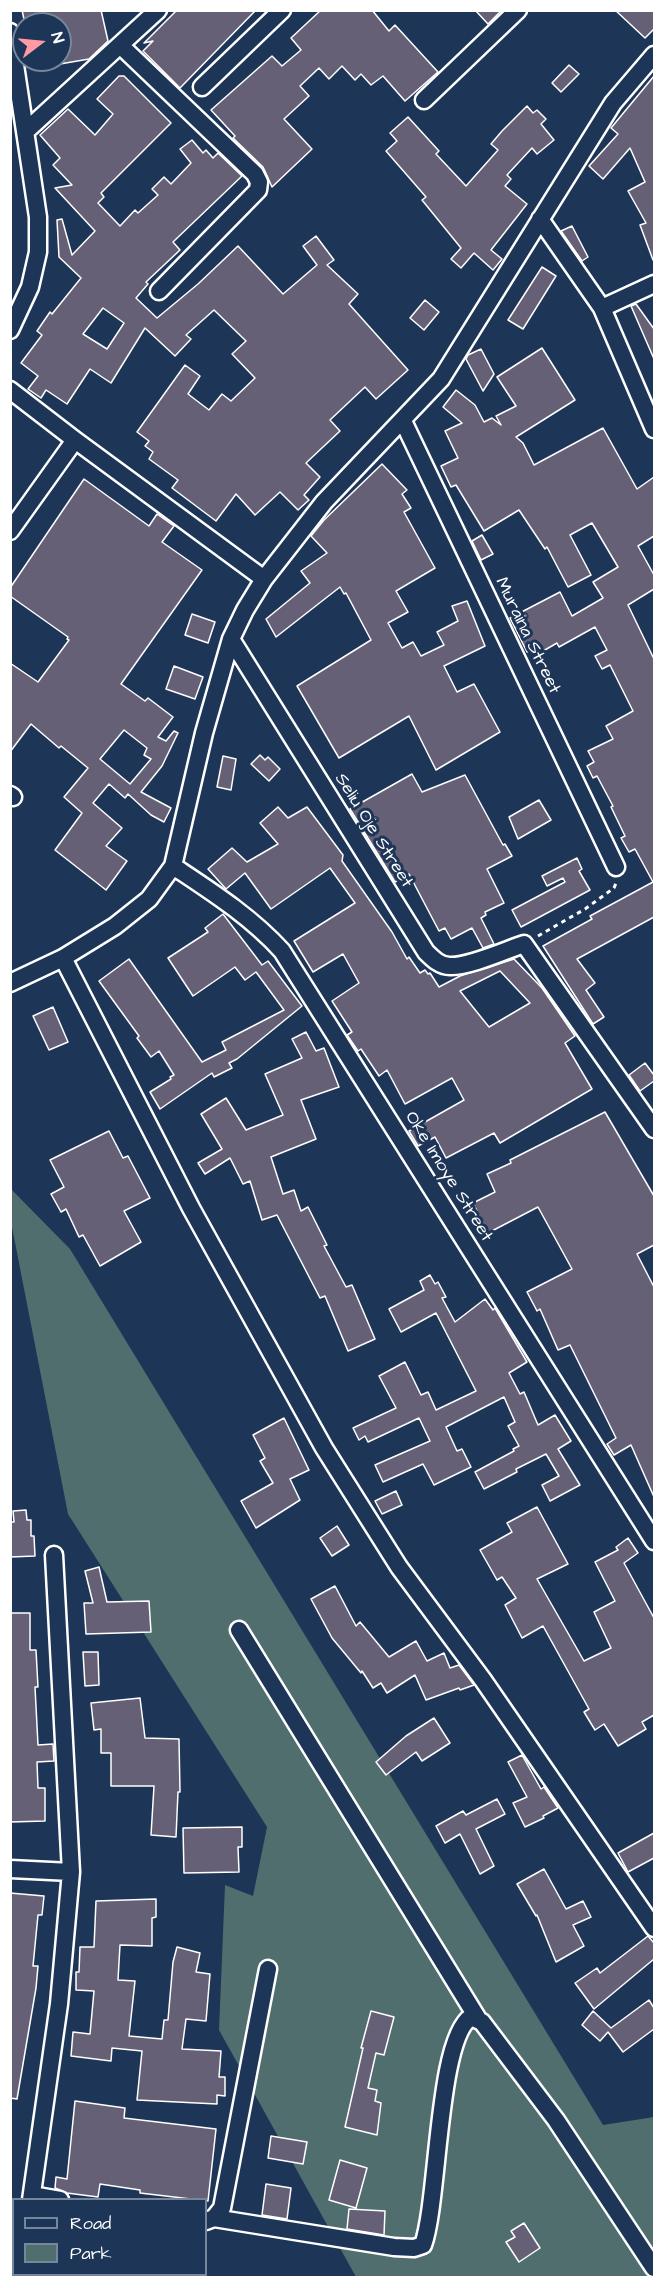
<!DOCTYPE html>
<style>
body{margin:0}
#map{position:relative;width:665px;height:2288px;overflow:hidden;background:#1d3557;font-family:"Architects Daughter",sans-serif}
canvas{display:block}
.frame{position:absolute;inset:0;border:12px solid #fff;pointer-events:none}
.legend{position:absolute;left:12px;top:2198px;width:195px;height:78px;box-sizing:border-box;background:#1d3557;border:2px solid #77869a;margin:0;padding:8px 10px;list-style:none;font-size:18px;color:#fff}
.legend li{display:flex;align-items:center;gap:12px;height:30px}
.legend b{width:30px;border:2px solid #77869a}
.north{position:absolute;left:12px;top:12px;width:60px;height:60px;box-sizing:border-box;background:#1d3557;border:2px solid #77869a;border-radius:50%;rotate:74deg;font-size:16px;font-weight:700;line-height:24px;text-align:center;color:#fff}
.north::after{content:'';display:block;margin:auto;width:21px;height:27px;background:#ff9aa2;clip-path:polygon(50% 0,100% 100%,50% 72%,0 100%)}
</style>
<div id="map">
<canvas width="665" height="2288"></canvas>
<div class="frame"></div>
<ul class="legend">
<li><b style="height:8px;background:#1d3557"></b>Road</li>
<li><b style="height:16px;background:#506e6d"></b>Park</li>
</ul>
<div class="north">N</div>
</div>
<script>
const ctx = document.querySelector('canvas').getContext('2d');
ctx.lineJoin = 'round';
function paint(path, color) { ctx.fillStyle = color; ctx.fill(path, 'evenodd'); }
function stroke(path, color, width, dash) { ctx.strokeStyle = color; ctx.lineWidth = width; ctx.lineCap = dash ? 'butt' : 'round'; ctx.setLineDash(dash || []); ctx.stroke(path); }
function drawText(font, color, halo, rows, align = 'center') {
  ctx.font = font + ' "Architects Daughter",sans-serif'; ctx.lineWidth = 6; ctx.setLineDash([]); ctx.textBaseline = 'middle'; ctx.strokeStyle = halo; ctx.fillStyle = color; for (const [text, x, y, turn = 0] of rows) {
    ctx.save(); ctx.translate(x, y); ctx.rotate((+turn || 0) * Math.PI / 180); ctx.textAlign = isNaN(turn) ? turn : align; if (halo) ctx.strokeText(text, 0, 0); ctx.fillText(text, 0, 0); ctx.restore();
  }
}
const green = new Path2D(`
 M10,1188L70,1249L603,2125L654,2117V2277H356L219,2030L225,1885L253,1896L267,1827L68,1514L11,1222Z`);
const building = new Path2D(`
 M22,10H101L108,41L89,59L60,64V21L45,24H25Z
 M177,10H256L180,88L143,51L153,41L144,43Z
 M321,10H372L389,31L395,25L438,72L405,101L383,76L371,85L361,74L355,80L342,66L329,79L319,68L300,86L309,96L284,119L312,149L272,187L263,167L233,138L235,136L211,110L272,56L282,66L301,50L291,38Z
 M475,10H502L488,24Z
 M615,10H654V29L645,38Z
 M569,65L579,74L561,92L552,83Z
 M119,76H124L171,123L101,193L104,197L98,203L120,226L135,210L138,213L158,195L152,189L164,177L171,184L191,163L180,149L192,140L203,153L206,150L213,158L218,153L242,176L173,242L180,250L146,282L148,284L136,298L157,318L198,284L238,246L283,294L317,265L303,246L316,236L334,260L327,265L358,294L349,304L408,370L376,399L365,387L330,420L340,431L306,463L320,477L304,495L309,500L298,510L280,492L255,515L236,494L216,521L172,488L178,480L149,459L153,452L145,446L149,441L137,432L185,365L200,376L188,394L209,410L222,394L231,401L255,378L232,354L246,341L214,310L186,335L191,339L175,356L145,328L111,383L90,369L67,404L46,390L41,398L28,389L38,376L21,363L42,335L37,331L50,312L52,314L81,278L59,257L57,220L62,219L72,255L95,231L55,188L72,185L53,165L60,158L40,135L68,109L95,135L113,114L97,99ZM103,308L124,323L107,349L83,334Z
 M654,76V260H653L640,225L646,223L628,191L645,182L630,148L603,179L589,166L618,134L611,128Z
 M527,106L533,113L537,110L546,119L541,124L554,140L537,154L532,148L507,175L511,179L505,186L527,204L491,250L502,259L493,270L474,253L461,268L451,259L461,248L422,200L426,197L386,151L397,141L390,133L408,117L439,151L436,154L466,186L498,150L491,144L502,131Z
 M572,226L588,257L582,261L561,231Z
 M542,267L556,276L523,329L508,320Z
 M425,300L439,312L424,330L410,318Z
 M636,304L654,329V359L631,306Z
 M542,348L575,400L516,437L523,443L534,465L603,428L637,489L654,477V536L638,546L654,575V589L628,605L654,659V917L577,959L595,983L586,990L604,1017L593,1024L543,946L592,919L590,916L653,882L635,849L629,852L621,838L625,836L611,807L613,806L597,776L593,778L587,766L594,762L588,751L613,739L606,726L633,711L610,665L602,669L595,656L607,650L595,627L559,647L557,643L538,654L535,648L527,652L510,618L560,592L572,616L603,598L593,582L618,567L592,523L570,535L591,575L568,587L547,547L545,549L519,510L484,531L456,485L451,487L441,466L458,458L445,431L462,423L443,407L456,390L475,405L484,422L492,418L501,425L496,416L516,406L497,377Z
 M481,349L494,374L483,391L466,359L468,355Z
 M382,464L407,490L402,494L411,508L404,512L435,568L396,591L408,612L388,623L402,648L413,642L421,656L444,645L437,632L458,621L452,606L467,601L485,646L444,666L457,692L474,684L500,732L436,770L409,716L339,758L297,686L371,640L346,593L344,594L340,587L276,637L266,619L310,583L301,571L327,553L311,536L324,520Z
 M84,479L149,526L157,514L174,526L162,542L202,570L121,684L145,701L148,698L173,717L158,737L166,741L174,731L178,733L162,766L141,792L171,808L164,822L151,815L128,794L125,798L109,784L93,803L122,828L106,846L127,861L106,890L55,850L82,813L64,797L88,768L61,746L59,748L31,724L10,752V663L38,682L69,640L67,639L68,637L10,596V588ZM124,730L147,748L144,755L151,759L130,784L100,759Z
 M482,535L493,554L481,560L472,541Z
 M192,614L215,622L208,643L185,635Z
 M174,666L203,677L195,699L166,689Z
 M260,755L265,760L268,757L280,769L269,781L251,764Z
 M223,756L236,759L231,790L217,787Z
 M412,774L422,792L465,775L503,845L505,844L512,856L487,869L504,903L485,912L486,915L481,918L494,944L483,948L472,928L451,939L445,928L439,931L409,874L395,882L350,809Z
 M539,800L551,820L518,839L509,817Z
 M278,807L288,818L307,807L343,855L342,861L392,932L407,959L409,957L420,973L425,970L428,974L430,973L439,987L460,976L514,959L542,988L575,1036L565,1043L592,1089L500,1143L494,1133L446,1158L435,1137L418,1146L409,1131L464,1100L452,1078L405,1104L387,1070L379,1076L361,1049L358,1051L347,1035L352,1032L332,1001L359,983L343,954L313,972L294,941L355,903L330,868L271,909L245,873L226,889L208,869L232,848L247,862L278,844L260,823ZM500,971L530,1003L489,1027L460,991Z
 M577,858L582,869L579,871L590,890L521,927L512,910L565,882L563,878L547,886L542,876Z
 M223,914L262,965L268,961L302,1006L237,1059L229,1063L232,1068L214,1077L212,1073L160,1109L150,1092L171,1079L170,1077L174,1075L159,1051L151,1057L137,1038L139,1036L99,981L129,959L202,1062L226,1050L222,1042L284,1010L256,972L245,980L235,967L193,996L168,958L208,932L205,928Z
 M53,1007L68,1042L49,1050L33,1016Z
 M306,1032L316,1051L324,1048L339,1087L301,1100L316,1139L271,1157L283,1194L294,1190L301,1211L308,1207L327,1245L324,1246L346,1287L352,1285L375,1339L348,1351L325,1296L320,1298L277,1215L262,1220L250,1181L243,1184L230,1158L205,1174L198,1163L222,1149L201,1114L226,1098L246,1130L283,1115L265,1074L302,1058L292,1039Z
 M645,1063L654,1075V1081L640,1091L629,1075Z
 M605,1112L654,1196V1245L637,1254L654,1287V1497L631,1445L614,1455L607,1444L616,1438L570,1345L558,1350L540,1309L537,1311L527,1292L572,1269L538,1207L488,1233L473,1203L495,1192L487,1174L511,1163L510,1160Z
 M109,1131L123,1158L128,1156L150,1198L124,1211L141,1242L100,1266L83,1235L79,1237L66,1209L61,1212L51,1194L64,1187L50,1160Z
 M430,1275L435,1284L438,1282L446,1297L442,1298L455,1322L485,1299L493,1310L495,1308L527,1362L509,1373L520,1394L524,1392L538,1425L555,1415L571,1441L558,1449L580,1485L550,1501L542,1485L559,1476L546,1454L516,1469L517,1472L484,1489L475,1472L514,1451L513,1449L519,1446L508,1426L515,1422L504,1397L446,1427L457,1451L462,1449L471,1467L434,1485L423,1464L383,1482L375,1465L430,1441L419,1418L368,1442L365,1436L359,1440L353,1428L396,1408L379,1376L405,1362L421,1395L428,1392L436,1410L476,1391L436,1313L401,1332L389,1309L424,1290L420,1281Z
 M284,1418L309,1470L290,1479L300,1500L256,1528L241,1501L273,1483L260,1461L265,1458L253,1435Z
 M396,1491L402,1505L382,1514L375,1501Z
 M537,1507L568,1564L537,1579L584,1661L611,1648L594,1612L615,1601L595,1562L618,1550L616,1547L628,1538L638,1553L624,1563L654,1618V1715L642,1722L646,1729L618,1746L604,1724L595,1730L584,1712L589,1709L543,1626L522,1638L505,1605L516,1598L502,1577L497,1580L480,1550L512,1532L507,1523Z
 M26,1510L27,1520H31V1536H34L35,1556L10,1557V1522H14L13,1511Z
 M337,1526L349,1545L332,1556L320,1538Z
 M99,1567L107,1602L149,1601L151,1632L86,1634L84,1603H93L85,1571Z
 M335,1586L356,1626L360,1622L389,1657L416,1641L427,1661L444,1653L450,1668L459,1665L474,1685L460,1690L459,1688L426,1700L415,1675L387,1693L381,1683L373,1688L362,1671L361,1673L332,1638L311,1599Z
 M10,1613H30V1650H36L38,1687H35L38,1745L53,1744L54,1761L37,1762L38,1788H45V1821L10,1822Z
 M83,1652H98L99,1685L85,1686Z
 M140,1698L145,1738L179,1739L180,1792H178L176,1837L151,1835L154,1786H111V1753H101V1729L94,1730L91,1703Z
 M434,1718L450,1743L422,1761L416,1752L386,1775L376,1762L406,1736Z
 M522,1755L541,1789L544,1787L558,1808L543,1816L544,1818L525,1827L513,1803L527,1797L508,1762Z
 M497,1799L505,1814L476,1829L494,1866L480,1874L460,1834L445,1843L436,1826L463,1811L466,1815Z
 M242,1827V1847H238L239,1872L184,1873L183,1828Z
 M654,1833V1858L628,1872L618,1853Z
 M544,1869L566,1909L583,1901L591,1917L573,1925L584,1946L556,1962L537,1915L536,1916L517,1884Z
 M10,1893L44,1896L42,1915H38L33,1966H38L36,1988L17,2099L10,2098Z
 M156,1899V1917L152,1918V1946L120,1945L118,1980L135,1981L129,2036L162,2039L164,2020H168L173,1962L177,1947L200,1953L196,1972L210,1974L206,2021L186,2019L182,2049L221,2051L219,2077H225V2096L217,2095V2104L137,2100L142,2051L112,2048L111,2061L71,2056L73,2032L90,2034L94,1991L76,1990V1972H79L80,1947H94L96,1901Z
 M648,1936L654,1943V1959L594,2009L575,1983L597,1968L600,1973Z
 M649,2000L654,2008V2029L623,2052L608,2032L600,2041L582,2025L593,2011L611,2028Z
 M371,2011L394,2017L384,2055L376,2053L368,2088L377,2090L375,2101L381,2103L377,2135L345,2127L363,2048H361Z
 M75,2101L125,2108L124,2118L216,2129L208,2201L140,2193V2190L100,2184L98,2197L67,2193L55,2188L56,2177L67,2179Z
 M271,2136L307,2142L303,2164L268,2158Z
 M340,2160L367,2168L356,2208L329,2200Z
 M266,2184L291,2188L287,2219L262,2215Z
 M349,2209L385,2211L384,2235L347,2229Z
 M524,2223L540,2248L519,2262L506,2242L515,2237L511,2231Z`);
const path = new Path2D(`
 M538,936L585,909L614,888L616,883`);
const street = new Path2D(`
 M10,32L38,217V252L30,287L10,330
 M121,46L255,174L259,182L258,190L159,291
 M202,87L282,10
 M424,100L518,10
 M26,131L158,10
 M540,219L602,308L654,429
 M602,308L654,284
 M10,390L75,440L264,579
 M403,421L616,867
 M10,531L75,440
 M231,639L426,952C433,959 440,966 450,966C469,967 506,950 524,944L654,1129
 M10,795L13,797
 M173,866C212,892 250,916 282,951L654,1541
 M63,958L191,1208L324,1448L399,1567L483,1680L654,1928
 M10,983L63,958L115,926L149,899L173,866L204,733L231,639L245,610L264,579L324,502L441,379L613,103L654,55
 M239,1630L478,2019
 M10,1869L71,1872
 M32,2195L60,2200
 M31,2200L59,2004L71,1872L54,1555
 M214,2218L394,2247L414,2248L423,2245C439,2201 437,2039 471,2017L482,2022L556,2120L654,2268
 M206,2221L214,2218L222,2208L268,1969
 M16,2278L17,2274
 M138,2278V2274`);
const streetNames = [
 ["Muraina Street",527,636,64],
 ["Seliu Oje Street",373,831,58],
 ["Oke Imoye Street",448,1177,58]
];
paint(green, '#506e6d');
paint(building, '#666076');
stroke(building, '#fff', 1.5);
stroke(street, '#fff', 21);
stroke(path, '#fff', 3, [4.5, 4.5]);
stroke(street, '#1d3557', 16);
drawText('18px', '#fff', '#1d3557', streetNames);
</script>
